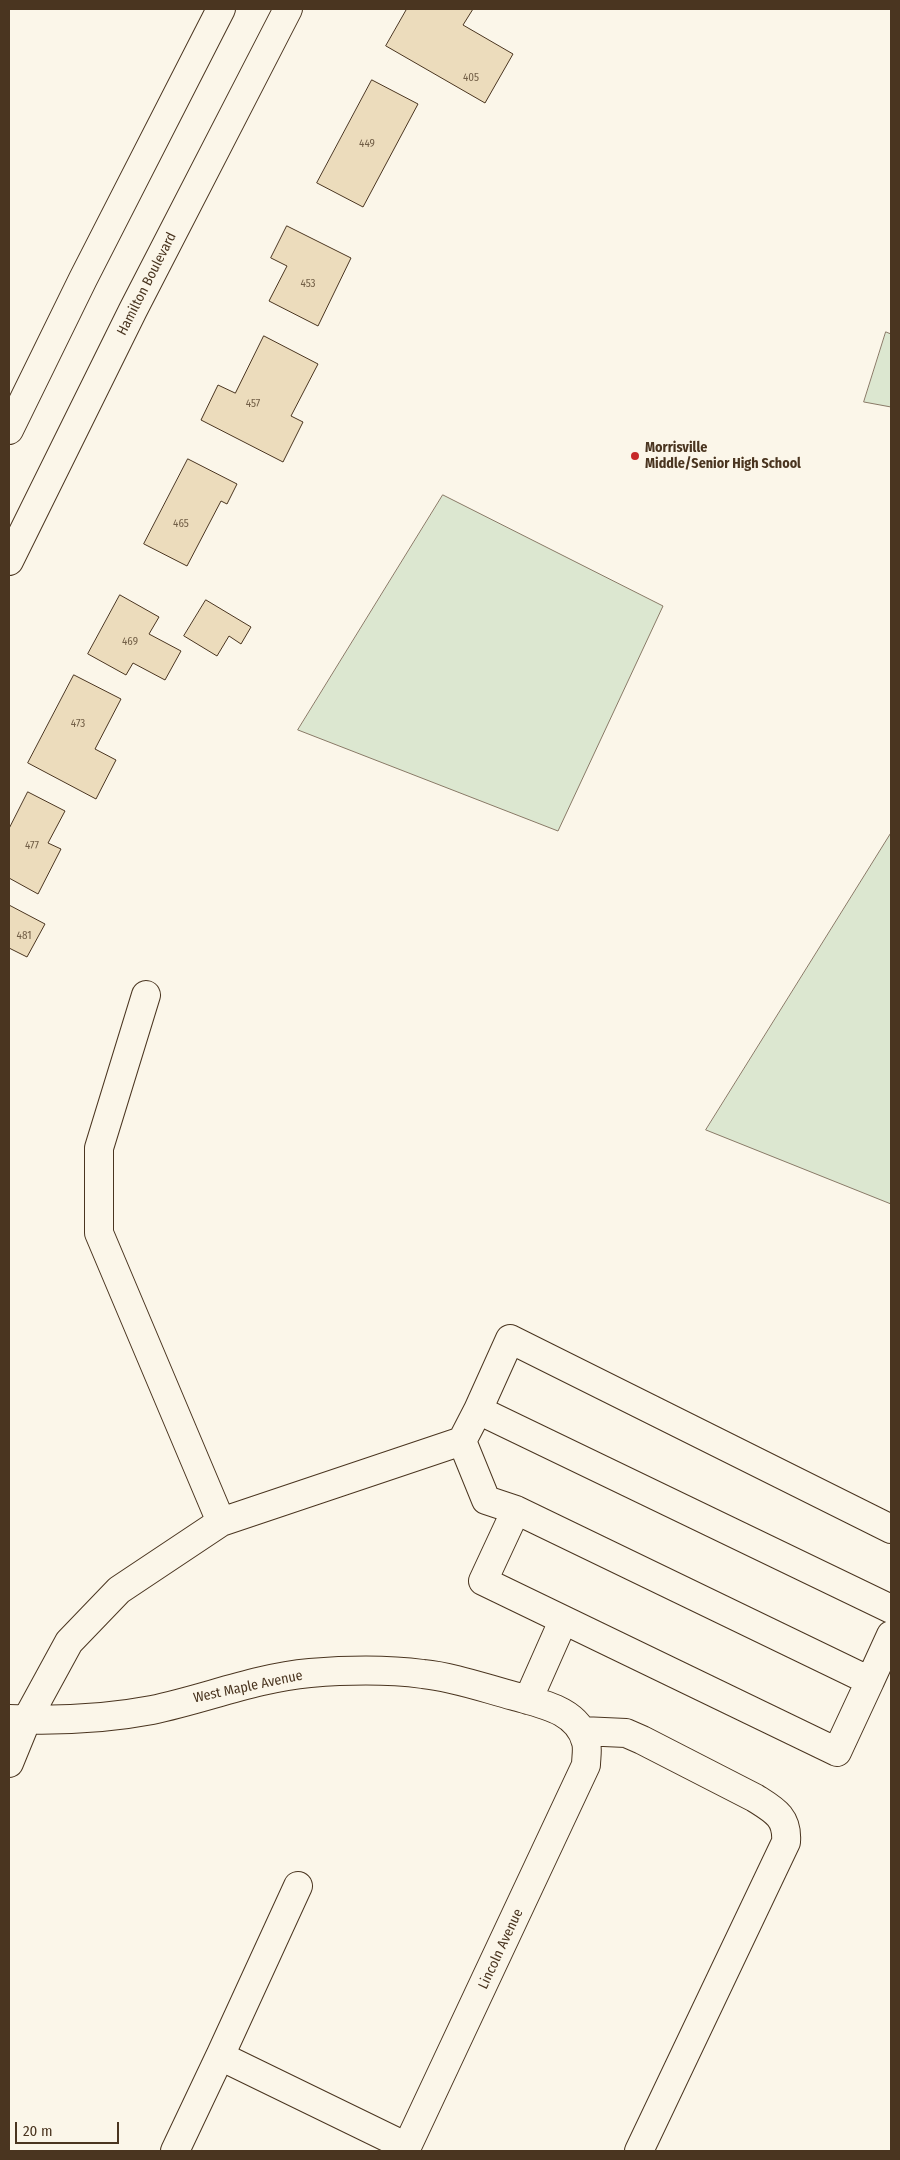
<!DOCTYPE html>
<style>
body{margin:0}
#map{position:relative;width:900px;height:2160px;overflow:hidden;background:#fbf6e9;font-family:"Fira Sans Condensed",sans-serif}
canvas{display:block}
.frame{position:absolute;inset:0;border:10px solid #4a3520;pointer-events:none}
.scale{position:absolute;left:15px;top:2122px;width:104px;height:22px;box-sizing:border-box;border:2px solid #4a3520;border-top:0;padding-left:6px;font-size:15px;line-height:18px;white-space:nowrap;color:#4a3520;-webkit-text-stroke:4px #fbf6e9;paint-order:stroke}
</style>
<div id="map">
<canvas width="900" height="2160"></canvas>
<div class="frame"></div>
<div class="scale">20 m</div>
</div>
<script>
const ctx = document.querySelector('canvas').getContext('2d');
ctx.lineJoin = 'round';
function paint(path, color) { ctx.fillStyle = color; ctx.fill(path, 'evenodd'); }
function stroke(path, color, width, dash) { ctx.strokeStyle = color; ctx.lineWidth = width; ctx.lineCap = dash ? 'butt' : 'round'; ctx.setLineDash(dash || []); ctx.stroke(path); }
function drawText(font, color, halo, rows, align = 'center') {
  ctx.font = font + ' "Fira Sans Condensed",sans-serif'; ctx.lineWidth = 4; ctx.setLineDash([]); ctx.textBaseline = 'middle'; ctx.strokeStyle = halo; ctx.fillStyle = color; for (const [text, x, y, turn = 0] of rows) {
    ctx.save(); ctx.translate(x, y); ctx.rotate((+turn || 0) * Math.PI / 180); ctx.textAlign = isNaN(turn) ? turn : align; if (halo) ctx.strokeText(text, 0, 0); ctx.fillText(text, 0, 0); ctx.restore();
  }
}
const green = new Path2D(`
 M886,332L891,334V407L864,402Z
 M443,495L663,606L558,831L298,730Z
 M891,833V1204L706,1130Z`);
const building = new Path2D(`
 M407,9H473L463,25L513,54L485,103L386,46Z
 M372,80L418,104L363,207L317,183Z
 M287,226L351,258L318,326L269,301L287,266L271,258Z
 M264,336L318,364L291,416L303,422L283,462L201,420L218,385L235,393Z
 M188,459L237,484L227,504L221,501L187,566L144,544Z
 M120,595L159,617L149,634L181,651L165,680L133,663L126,675L88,654Z
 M206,600L251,627L241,644L229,636L217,656L184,636Z
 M74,675L121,699L95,749L116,760L96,799L28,763Z
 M28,792L65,811L48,843L61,849L38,894L9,878V829Z
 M9,905L45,924L27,957L9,948Z`);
const minor = new Path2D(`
 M9,430L83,279L221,9
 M9,561L133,310L288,9
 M146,995L99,1148V1233L221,1522
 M478,1410L510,1339L891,1529
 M516,1510L870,1681L837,1752L483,1581Z
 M516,1510L486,1500L462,1441L478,1410L891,1609
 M870,1681L891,1635
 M528,1700L563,1621
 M9,1719C56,1721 105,1719 152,1710C205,1699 255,1678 310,1673C347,1670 385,1669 423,1674C454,1677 484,1688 514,1696C542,1704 578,1710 586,1742C588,1749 586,1758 586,1765L405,2151
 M582,1731L626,1733L642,1740L755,1798C774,1810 788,1817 786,1842L639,2151
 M9,1763L27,1719L69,1642L119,1590L221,1522L462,1441
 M220,2056L298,1886
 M175,2151L220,2056L407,2147`);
const markers = [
 [635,456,5,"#c62828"]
];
const numberNames = [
 ["405",471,78],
 ["449",367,144],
 ["453",308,284],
 ["457",253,404],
 ["465",181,524],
 ["469",130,642],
 ["473",78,724],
 ["477",32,846],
 ["481",24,936]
];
const streetNames = [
 ["Hamilton Boulevard",147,284,-63],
 ["West Maple Avenue",248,1687,-12],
 ["Lincoln Avenue",501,1949,-65]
];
const poiNames = [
 ["Morrisville",645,448],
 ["Middle/Senior High School",645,464]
];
paint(green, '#dce7d0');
stroke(green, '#887966', 1);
paint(building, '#ecdcbc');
stroke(building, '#4a3520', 1);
stroke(minor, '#4a3520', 30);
stroke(minor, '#fbf6e9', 28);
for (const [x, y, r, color] of markers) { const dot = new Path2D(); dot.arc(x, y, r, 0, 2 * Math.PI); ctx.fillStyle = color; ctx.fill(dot); stroke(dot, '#fbf6e9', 2); }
drawText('11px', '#725f47', null, numberNames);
drawText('14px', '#4a3520', '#fbf6e9', streetNames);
drawText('bold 14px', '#4a3520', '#fbf6e9', poiNames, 'left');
</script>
